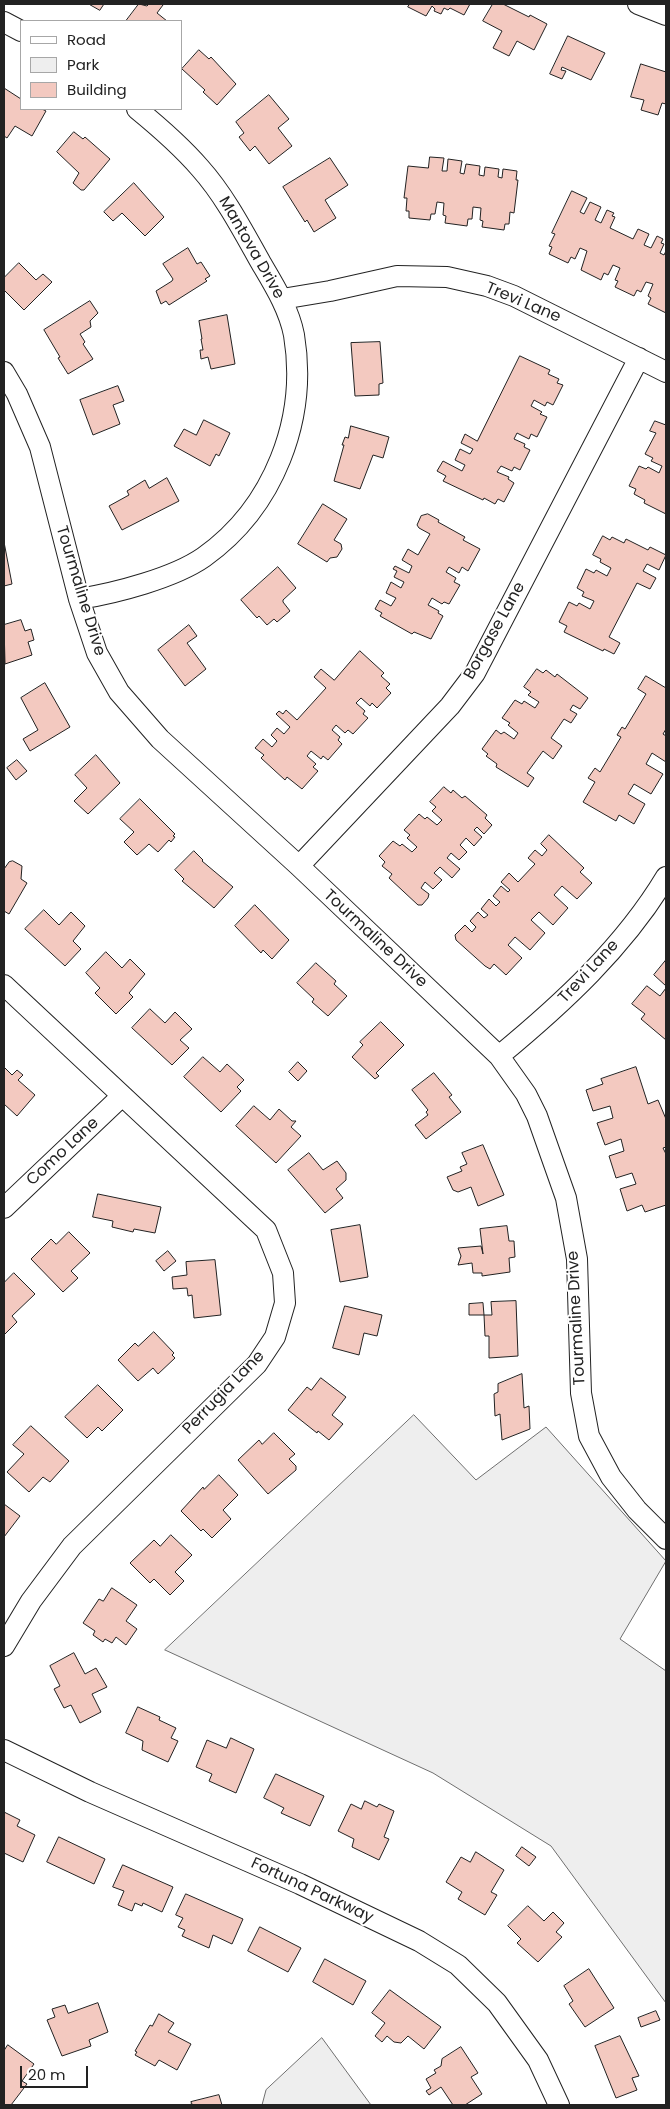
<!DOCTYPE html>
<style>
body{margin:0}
#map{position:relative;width:670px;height:2109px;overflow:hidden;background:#fff;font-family:Poppins,sans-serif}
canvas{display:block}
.frame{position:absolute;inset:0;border:5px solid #222;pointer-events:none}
.legend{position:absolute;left:20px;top:20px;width:162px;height:90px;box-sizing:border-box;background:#fff;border:1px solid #a7a7a7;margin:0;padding:6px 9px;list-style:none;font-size:15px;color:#222}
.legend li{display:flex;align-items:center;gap:10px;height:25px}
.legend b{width:25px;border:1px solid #a7a7a7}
.scale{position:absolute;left:20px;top:2066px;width:68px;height:22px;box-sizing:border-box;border:2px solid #222;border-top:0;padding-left:6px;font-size:15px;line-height:18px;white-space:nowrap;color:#222;-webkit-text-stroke:4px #fff;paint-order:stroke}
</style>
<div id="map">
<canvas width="670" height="2109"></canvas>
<div class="frame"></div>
<ul class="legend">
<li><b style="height:6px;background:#fff"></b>Road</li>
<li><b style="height:14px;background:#eee"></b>Park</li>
<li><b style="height:14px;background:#f3c9c0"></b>Building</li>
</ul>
<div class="scale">20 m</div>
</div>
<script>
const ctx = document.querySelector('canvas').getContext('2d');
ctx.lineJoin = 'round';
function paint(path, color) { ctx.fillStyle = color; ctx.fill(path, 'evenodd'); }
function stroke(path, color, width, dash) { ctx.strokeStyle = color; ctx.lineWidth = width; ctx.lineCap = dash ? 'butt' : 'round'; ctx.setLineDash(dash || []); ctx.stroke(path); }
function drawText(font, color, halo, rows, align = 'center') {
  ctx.font = font + ' Poppins,sans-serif'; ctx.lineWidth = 4; ctx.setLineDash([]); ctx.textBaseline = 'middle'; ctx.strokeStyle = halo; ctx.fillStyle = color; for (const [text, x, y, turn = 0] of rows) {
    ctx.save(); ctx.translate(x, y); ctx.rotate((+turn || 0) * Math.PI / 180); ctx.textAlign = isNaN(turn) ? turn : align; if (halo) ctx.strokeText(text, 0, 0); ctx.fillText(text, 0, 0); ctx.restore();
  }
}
const green = new Path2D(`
 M414,1415L476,1480L546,1427L666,1561L620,1639L666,1671V2003L551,1846L433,1773L165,1650Z
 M322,2038L371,2105H262L266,2090Z`);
const building = new Path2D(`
 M89,4H104L100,10Z
 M139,4L147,6L149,4H161L163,5L157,13L167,21H126Z
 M410,4H470L464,15L450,8L448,10L444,8L441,14L434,11L435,9L432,6L426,16L408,7Z
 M493,4H503L529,17L530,15L547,24L534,50L517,41L509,56L493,48L502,31L483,21Z
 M568,36L605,53L591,80L562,67L561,70L566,71L562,79L550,74Z
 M199,50L209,59L211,57L236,84L217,105L203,92L205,90L182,69Z
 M641,64L666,72V104L662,103L658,115L641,110L644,100L631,97Z
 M4,88L21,99V109H42L46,111L32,136L15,126L7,138L4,136Z
 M269,95L289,119L278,128L292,146L269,164L255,146L250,151L239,137L244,133L236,122Z
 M74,132L83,139L85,137L110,159L84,190H81L73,183L79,173L57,152Z
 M430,157L444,158L442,171H447L448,159L462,161L460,173L464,174L466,164L480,166L479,175L484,176L485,167L499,169L498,177L502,178L503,169L517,171L516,180H518L514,213L510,212L509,224H505L504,230L482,227L483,221L480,220L481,208L473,207L472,219H468L467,226L445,223L446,216L443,215L444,203L437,202L435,214H431L430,220L409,218V211H406L407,198H404L408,166L428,168Z
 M330,158L348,185L325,200L336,218L314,232L307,220L305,222L283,187Z
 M134,183L164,217L145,236L122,213L113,221L104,212Z
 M572,191L587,198L580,212L584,214L590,202L601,207L595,220L601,223L607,210L614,213L612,216L615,217L610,228L633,239L638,229L649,234L644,245L651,248L657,236L663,239L661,243L664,244L660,253L664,255L666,251V313L648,304L651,298L648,296L653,284L646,282L641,292L637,290L634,296L615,287L618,281L615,280L620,268L613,265L608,275L604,273L601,280L581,270L587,251L580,248L575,259L571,257L568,263L549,254L552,247L549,246L555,234L552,233Z
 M188,248L197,264L201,262L210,276L205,279L207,281L169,305L166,301L161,304L156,291L172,281L173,279L163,264Z
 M19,263L36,280L43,274L52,282L24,310L4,290V278Z
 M90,301L98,313L90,321L91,327L80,334L85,342L83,344L93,359L68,374L58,358L60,357L44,330Z
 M227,315L235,364L211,369L208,357L201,359L200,350H203L201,339H202L199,321Z
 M380,342L383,383L379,384V395L355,396L351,343Z
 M520,356L550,370L548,374L559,379L557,383L563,385L553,405L547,402L545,406L534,400L531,406L542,412L540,414L547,417L537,437L531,434L529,439L517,433L514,439L525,444L524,447L530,450L520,470L514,467L512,471L501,466L497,472L509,477L508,479L514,483L504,502L498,499L495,504L484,498L483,500L443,481L446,476L437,471L443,461L462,471L465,465L455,460L460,449L470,454L473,449L461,443L465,434L477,441Z
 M118,386L124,401L113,405L120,424L93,435L80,400Z
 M204,420L230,433L219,456L216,454L210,466L174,446L184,429L196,435Z
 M655,421L666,425V514L644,503L645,500L634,494L636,489L629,486L639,466L646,469L648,467L659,473L662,466L651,461L653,458L645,454L656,433L650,431Z
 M351,426L389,437L383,458L373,455L360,489L334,481L344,445H342L345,437L348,438Z
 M167,478L179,501L122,530L109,506L129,495L127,491L145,480L149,488Z
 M323,504L347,519L334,540L341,544L342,549L337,557L330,558L327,562L298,544Z
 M428,514L439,520L438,522L465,537L463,540L480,549L468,571L462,567L459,573L449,567L446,572L456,578L454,582L460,585L449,604L444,602L442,604L432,598L428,605L439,611L438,613L443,616L431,639L414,632L412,634L380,616L382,613L375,609L380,600L391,606L396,598L386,593L391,582L401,588L404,582L394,577L397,571L393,569L395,566L409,573L412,566L402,560L408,549L418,555L430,534L419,528L417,525L421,516Z
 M603,536L610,540L612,537L624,543L626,539L648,550L650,547L666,555L659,570L647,564L643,571L656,578L650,589L637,583L609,637L620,643L614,654L604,649L603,651L564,632L567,626L559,622L569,602L577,606L579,603L590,609L594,601L582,596L584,592L577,588L586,569L594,573L596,570L607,576L611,568L600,562L601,559L593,555Z
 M4,542L12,584L4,586Z
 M278,567L296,588L283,600V602L290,611L277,622L274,619L267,625L259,616L257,618L241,600Z
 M21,620L25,631L31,629L34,640L28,642L32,655L5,664L4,625Z
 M189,625L197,636L187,643L206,669L185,686L158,650Z
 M360,651L384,673L381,676L390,684L386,688L391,693L377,708L372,703L370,706L361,698L356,703L365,711L363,714L368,718L353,734L348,730L345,733L336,725L332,730L340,737L338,740L342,744L328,760L323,756L321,759L311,751L307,756L316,764L313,767L318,771L302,789L287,777L285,780L261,758L264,755L255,748L263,739L272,747L277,741L271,735L277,728L284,734L290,727L276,714L279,711L283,714L286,710L297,720L326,688L314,677L321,669L334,680Z
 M537,669L543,673L546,670L555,677L557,674L588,698L580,709L573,705L570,710L577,714L571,723L564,719L551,738L562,746L553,759L543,751L527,773L534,778L528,787L496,767L497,764L486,756L488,754L482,749L496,730L501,734L504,732L514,739L518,733L508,725L510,723L502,718L515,700L522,704L524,701L535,708L539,702L528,695L531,692L524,687Z
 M646,676L666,688V729L663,734L666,736V762L652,753L646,764L663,774L651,794L634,784L628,794L645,804L634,824L619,815L616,821L583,802L595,782L588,778L595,768L600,772L621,737L617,735L622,727L625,729L646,694L638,689Z
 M45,683L70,727L30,751L23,739L38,730L21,698Z
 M96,755L120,783L88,814L74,801L87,788L75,775Z
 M17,760L27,771L16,780L7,768Z
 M444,787L451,793L453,790L462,798L465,796L487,815L485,818L492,825L484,834L477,827L474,830L482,837L474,846L466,838L460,845L467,852L459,860L451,853L447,858L460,869L452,878L440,867L434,873L442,880L433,889L425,882L421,888L429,894L428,898L422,905H418L389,878L392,874L382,866L385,862L379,856L393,841L400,846L402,844L412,852L417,847L407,838L410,835L404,830L419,814L425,819L427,817L437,825L442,820L432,811L436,807L430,802Z
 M140,799L175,834L173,836L175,837L171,842L169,840L158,852L149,844L137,855L124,842L134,832L120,819Z
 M549,835L584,868L580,872L592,883L577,899L562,886L554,895L568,908L553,925L539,912L531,920L545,933L530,950L515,937L508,945L522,958L506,975L494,964L490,969L485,966L456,940L455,935L465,925L472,932L476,927L470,921L478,912L484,918L488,915L481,909L489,899L496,906L500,902L493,896L501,886L508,892L510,890L501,882L509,873L518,882L535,864L528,858L535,850L542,856L547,850L541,844Z
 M194,851L203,860L202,861L233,887L214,908L182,881L184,879L175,870Z
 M13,861L22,866L21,879L27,883L9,914L4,911V869L9,862Z
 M255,905L289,940L272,959L263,950L261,953L235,926Z
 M44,910L59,925L71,912L85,926L73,941L81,949L65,966L25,929Z
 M106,952L122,968L130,959L145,974L129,993L133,997L116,1014L95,993L100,988L86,973Z
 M666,960V986L654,975Z
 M316,963L336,981L334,984L347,996L328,1016L312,1002L314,999L297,983Z
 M647,986L660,996L666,988V1040L641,1019L645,1014L632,1004Z
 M150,1009L165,1023L175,1012L192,1029L180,1040L189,1048L172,1065L132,1028Z
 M381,1022L404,1045L376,1073L379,1076L375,1079L352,1057L363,1045L360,1042Z
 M203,1057L220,1072L227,1064L244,1080L237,1087L241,1091L221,1112L184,1077Z
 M298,1062L307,1071L298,1081L289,1072Z
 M4,1067L12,1075L17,1070L23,1075L18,1080L35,1095L17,1116L4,1104Z
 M636,1067L648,1104L658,1100L666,1119V1147L663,1148L666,1154V1205L645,1212L642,1205L627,1211L620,1189L636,1184L632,1173L616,1178L609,1156L624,1151L621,1139L605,1145L597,1123L613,1118L610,1106L593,1111L586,1090L603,1084L601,1079Z
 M434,1073L452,1095L449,1097L461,1112L426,1139L415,1125L428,1115L426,1112L428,1110L412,1090Z
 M254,1106L270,1120L279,1109L292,1121H296L291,1127L301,1136L276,1163L236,1126Z
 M483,1145L504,1195L478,1206L471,1187L458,1192L453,1190L447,1177L462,1171L460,1167L467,1164L462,1153Z
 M309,1153L323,1170L337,1161L346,1173V1180L336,1189L343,1198L325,1213L288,1170Z
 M98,1194L161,1207L155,1233L134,1229L133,1232L112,1227L113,1221L93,1217Z
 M360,1225L368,1277L340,1282L331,1230Z
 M507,1226L509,1241H514L515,1257L509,1258L510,1272L482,1276V1273H473L472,1263L458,1265L461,1256L458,1248L481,1246L483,1254L480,1229Z
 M69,1232L90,1253L71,1271L78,1278L63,1292L31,1259L51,1239L56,1244Z
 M168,1251L176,1261L164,1271L156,1261Z
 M215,1260L221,1315L194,1318L192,1295L188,1296L187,1288L173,1289L172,1277L187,1275L186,1262Z
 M14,1273L35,1294L12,1316L17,1322L4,1335V1283Z
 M516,1301L518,1356L489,1358V1336H485L484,1315H492L491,1302Z
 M483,1303L484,1315H469V1304Z
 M345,1306L382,1315L377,1336L364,1333L359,1355L333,1348Z
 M154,1332L174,1353L172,1355L175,1358L158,1374L153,1368L138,1381L118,1360L135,1343L138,1346Z
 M522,1374L524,1408L529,1406L530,1429L502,1440L500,1414L495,1416L494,1394L498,1392V1384Z
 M321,1378L346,1397L332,1415L343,1424L329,1440L318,1431L317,1433L288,1410L307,1387L311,1390Z
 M98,1385L123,1410L102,1431L98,1427L87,1438L65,1417Z
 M31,1426L69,1461L50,1482L43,1477L29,1492L7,1472L24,1454L13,1445Z
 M274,1433L295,1454L289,1459L296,1466V1470L268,1494L238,1460L259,1440L262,1444Z
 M219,1475L238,1495L223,1510L231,1519L212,1538L203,1529L201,1531L181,1511L203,1487L204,1489Z
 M4,1504L20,1516L4,1537Z
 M171,1535L192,1555L175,1572L184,1581L170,1595L154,1579L150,1583L130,1563L154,1540L160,1546Z
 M112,1588L137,1605L126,1621L137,1629L126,1645L116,1637L112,1643L105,1639L103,1642L93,1635L95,1631L83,1623L99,1599L103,1601Z
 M74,1653L85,1674L96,1668L107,1687L92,1694L101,1712L80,1723L71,1705L64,1708L54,1689L60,1686L50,1666Z
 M138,1707L160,1717L159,1720L176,1728L171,1738L178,1741L168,1762L142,1750L143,1741L126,1733Z
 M231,1738L254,1749L236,1793L209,1781L212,1774L196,1767L207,1740L226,1748Z
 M276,1774L324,1796L310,1826L281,1813L284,1808L264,1798Z
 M365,1801L377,1807L379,1804L394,1811L384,1837L389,1839L379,1860L352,1847L354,1839L338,1831L351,1804L361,1809Z
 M4,1812L20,1820L17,1826L35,1835L23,1862L4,1853Z
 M59,1837L105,1859L94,1884L47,1862Z
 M522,1847L536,1857L529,1866L516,1856Z
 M476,1852L504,1870L491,1892L497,1895L485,1915L458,1899L462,1892L446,1882L461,1857L470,1862Z
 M123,1865L173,1887L162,1912L143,1903L142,1906L135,1903L132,1911L118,1905L124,1891L113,1887Z
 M186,1894L243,1919L232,1944L213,1935L209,1948L182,1936L185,1930L178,1927L183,1918L176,1915Z
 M528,1906L544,1921L553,1912L564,1923L556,1932L562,1937L538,1962L517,1943L521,1939L508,1926Z
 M260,1927L301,1948L288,1972L248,1951Z
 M325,1959L366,1981L353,2005L313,1982Z
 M589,1969L614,2008L585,2027L569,2004L573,2001L564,1986Z
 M390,1990L441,2027L424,2049L408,2036L401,2043L394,2042L387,2036L382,2042L375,2036L385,2023L372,2013Z
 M98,2003L108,2032L89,2040L91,2046L62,2056L47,2020L55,2017L52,2009L65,2005L68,2013Z
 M656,2011L660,2020L641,2027L638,2018Z
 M159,2014L174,2023L168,2032L191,2044L177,2070L159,2060L155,2066L135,2055L137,2052L135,2051L150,2025L152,2026Z
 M620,2036L639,2076L632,2078L637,2090L616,2098L595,2046Z
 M8,2045L34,2064L22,2081L27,2084L11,2105H4V2051Z
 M461,2047L478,2073L471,2077L482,2094L465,2105H453L441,2087L429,2095L426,2091L431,2088L426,2079L436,2073L434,2070L441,2066L442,2059Z
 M219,2095L222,2105H187L192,2104L191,2102Z`);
const street = new Path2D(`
 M638,4L666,15
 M4,22L21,31
 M282,299L330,291L397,276L447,277L487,286L514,296L666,372
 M4,372L17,394L40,447L79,599L97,653L119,692L160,739L299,866L499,1056L526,1094L537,1116L566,1198L577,1259L581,1393L589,1436L611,1477L637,1510L666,1539
 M79,599C116,593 174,578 204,557C274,507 308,419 294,335C289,309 274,285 261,263C243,231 225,196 200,168C181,146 159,127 137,109
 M299,866L450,706L475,673L639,358
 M4,985L266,1230L283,1273L285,1303L275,1337L257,1364L72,1546L31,1601L4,1646
 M499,1056C562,1004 624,947 666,877
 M4,1208L122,1096
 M4,1750L90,1792L300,1884L419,1941L458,1965L497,2003L538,2060L559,2105`);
const streetNames = [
 ["Mantova Drive",251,248,60],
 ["Trevi Lane",523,303,23],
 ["Tourmaline Drive",80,591,73],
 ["Borgase Lane",495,631,-61],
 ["Tourmaline Drive",375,939,43],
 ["Trevi Lane",589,972,-47],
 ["Como Lane",63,1152,-43],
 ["Tourmaline Drive",577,1318,-93],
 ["Perrugia Lane",224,1393,-46],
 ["Fortuna Parkway",312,1891,25]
];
paint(green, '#eee');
stroke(green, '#6f6f6f', 1);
paint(building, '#f3c9c0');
stroke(building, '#222', 1);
stroke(street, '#222', 22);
stroke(street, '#fff', 20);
drawText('16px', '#222', '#fff', streetNames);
</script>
